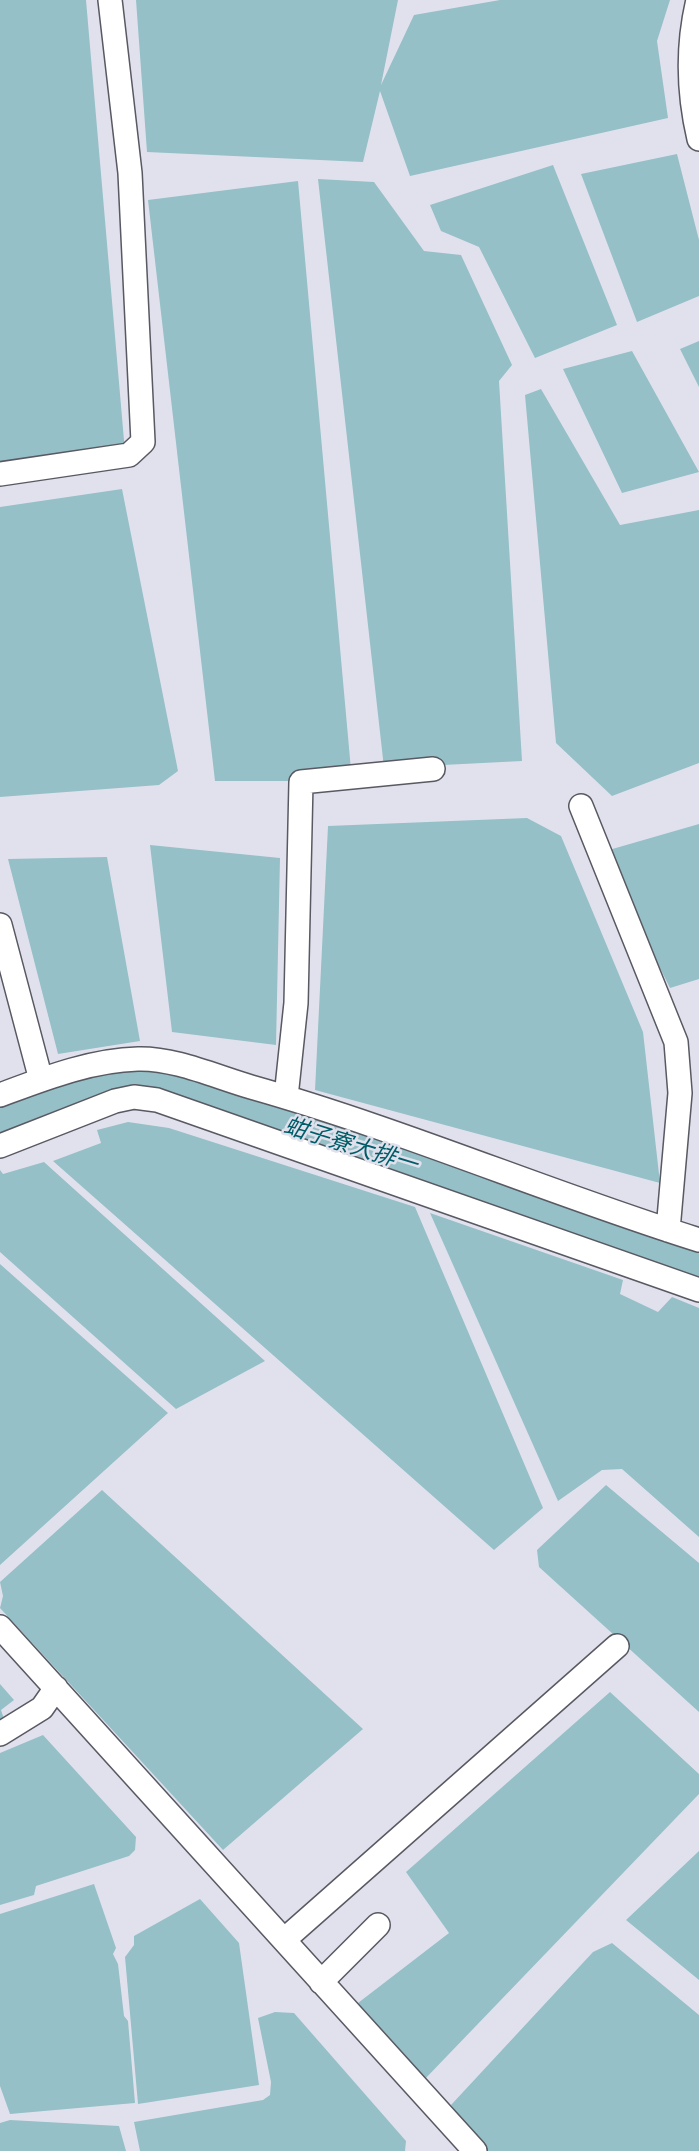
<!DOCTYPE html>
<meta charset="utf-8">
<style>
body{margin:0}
canvas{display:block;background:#e0e1ec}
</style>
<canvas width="699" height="2151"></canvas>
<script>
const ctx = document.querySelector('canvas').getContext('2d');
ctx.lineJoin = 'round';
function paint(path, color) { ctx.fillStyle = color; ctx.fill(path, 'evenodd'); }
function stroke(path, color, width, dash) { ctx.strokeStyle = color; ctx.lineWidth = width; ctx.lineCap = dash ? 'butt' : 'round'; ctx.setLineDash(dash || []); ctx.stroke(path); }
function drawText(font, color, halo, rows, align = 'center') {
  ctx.font = font + ' Commissioner,"Noto Sans TC",sans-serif'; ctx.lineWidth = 5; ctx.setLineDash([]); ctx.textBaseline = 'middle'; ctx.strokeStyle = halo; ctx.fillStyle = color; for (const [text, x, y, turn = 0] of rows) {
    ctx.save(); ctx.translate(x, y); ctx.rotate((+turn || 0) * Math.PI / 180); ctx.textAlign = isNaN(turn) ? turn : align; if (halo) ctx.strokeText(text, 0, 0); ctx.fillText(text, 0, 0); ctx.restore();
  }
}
const water = new Path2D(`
 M0,0H86L125,452L0,469Z
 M136,0H398L381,85L414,15L500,0H670L657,41L668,118L410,176L380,91L363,162L147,152Z
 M677,154L699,240V296L637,322L581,174Z
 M553,165L617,325L535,358L479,247L441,231L430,205Z
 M318,179L374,182L424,251L461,255L512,365L499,381L522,761L384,768Z
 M298,181L352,781H215L148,200Z
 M699,341V387L680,349Z
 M632,351L699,472L622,493L563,369Z
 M541,389L620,525L699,510V763L612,796L556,743L525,395Z
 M122,489L178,771L159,785L0,797V507Z
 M527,818L561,836L643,1032L660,1183L315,1090L328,826Z
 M699,824V979L670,988L602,852Z
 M150,845L280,858L276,1045L172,1032Z
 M107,857L140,1041L58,1054L8,859Z
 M169,1066L699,1239V1280L150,1091L62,1108L0,1133V1102L60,1077Z
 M128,1122L169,1128L415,1207L543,1508L494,1550L53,1161L101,1143L97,1130Z
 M44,1162L265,1361L176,1409L0,1252V1170L3,1174Z
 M430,1213L623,1280L620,1294L658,1312L672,1297L699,1308V1537L622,1469L602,1470L558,1501Z
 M0,1264L168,1413L0,1565Z
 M606,1485L699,1563V1712L539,1567L537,1550Z
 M102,1490L363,1729L223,1850L0,1608L3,1596L0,1582Z
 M0,1684L14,1700L1,1710L6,1725L0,1727Z
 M610,1692L699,1774V1794L423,2081L358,2003L449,1933L406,1872Z
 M43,1735L136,1837L135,1850L129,1856L36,1886L34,1895L0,1905V1753Z
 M699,1851V1980L626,1920Z
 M94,1884L116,1948L113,1954L118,1964L124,2016L128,2021L135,2103L10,2114L0,2086V1914Z
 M200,1899L239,1943L259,2085L138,2104L125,1957L134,1945V1936Z
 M612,1943L699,2015V2151H486L451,2105L593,1952Z
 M275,2012L294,2013L406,2141L405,2151H140L134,2122L263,2100L270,2095L271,2082L258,2018Z
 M10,2120L119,2126L126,2151H0V2123Z`);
const minor = new Path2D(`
 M698,0C687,46 688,92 699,139
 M0,474L129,455L143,442L130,173L110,0
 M581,806L676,1042L680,1093L668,1230
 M0,925L41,1080
 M0,1095C43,1079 91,1060 138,1059C175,1058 216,1077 251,1087C403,1130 549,1193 699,1240
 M286,1097L296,1003L301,782L433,769
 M0,1146L115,1101L134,1097L157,1100L699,1290
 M0,1627L475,2151
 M0,1734L42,1708L56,1688
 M284,1940L617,1646
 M321,1982L378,1925`);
const waterNames = [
 ["蚶子寮大排一",351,1145,17]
];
paint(water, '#96c0c7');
stroke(minor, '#585962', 26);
stroke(minor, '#fff', 23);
drawText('italic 23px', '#005d68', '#e0e1ec', waterNames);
</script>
